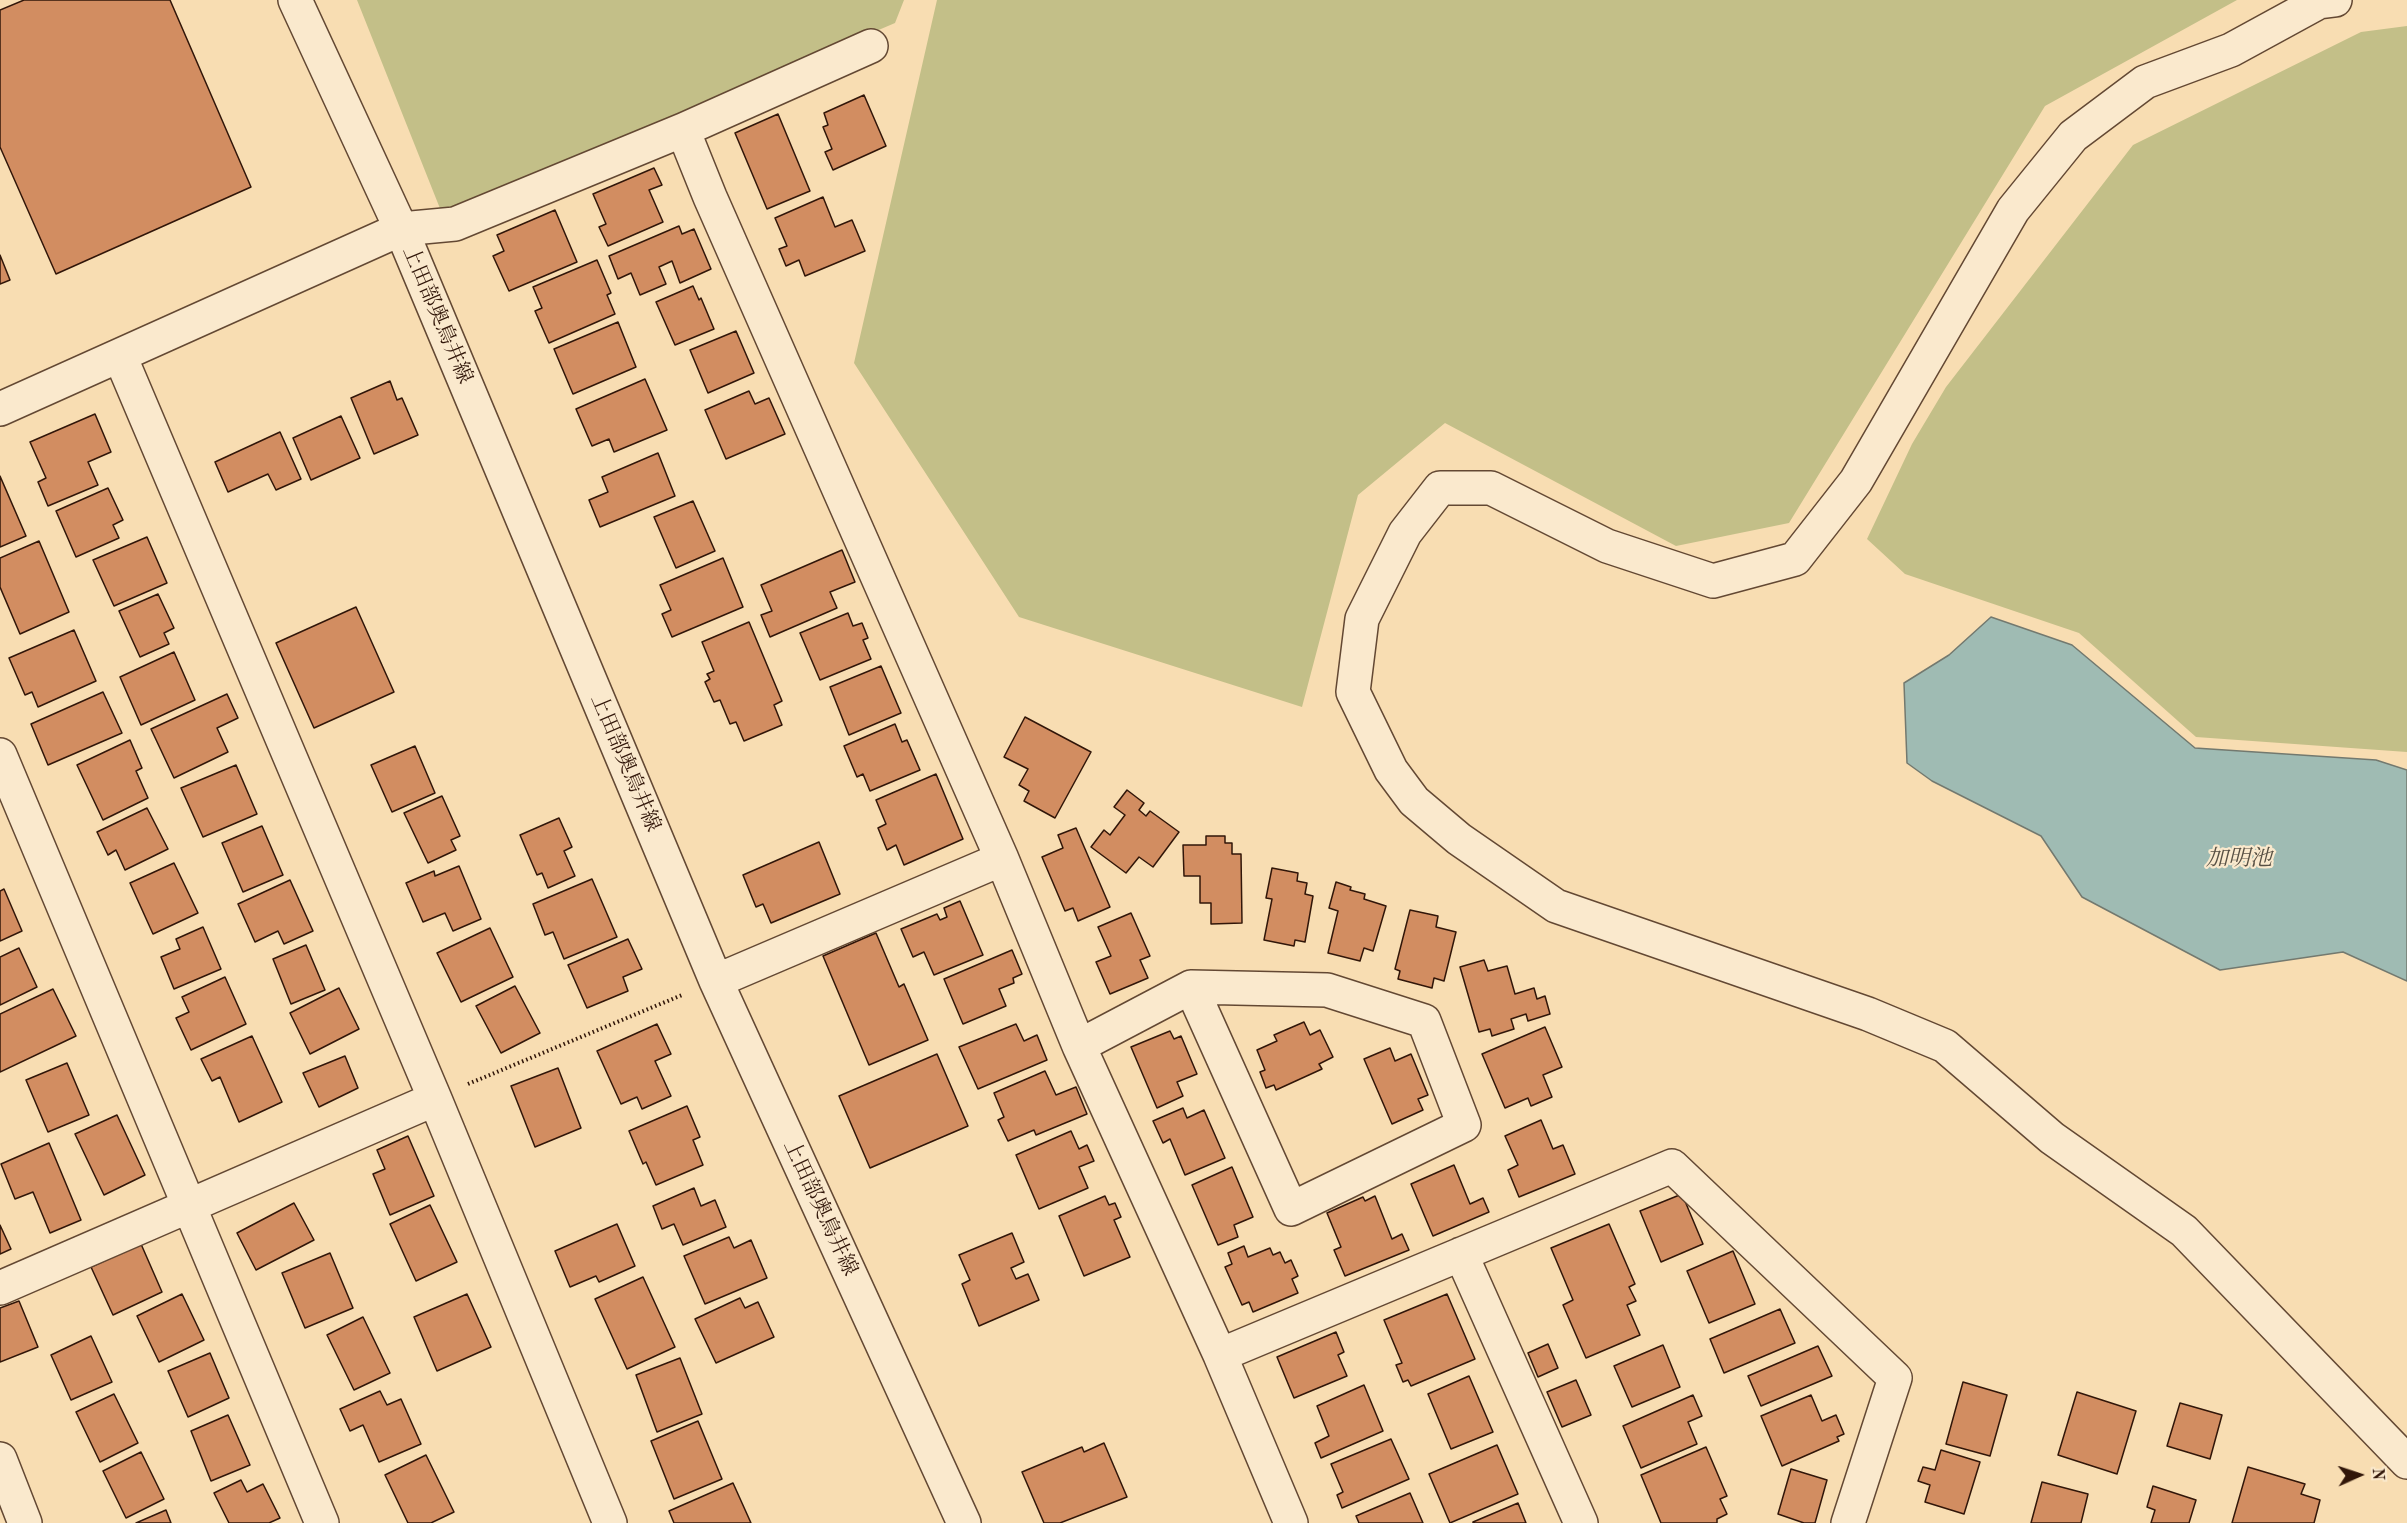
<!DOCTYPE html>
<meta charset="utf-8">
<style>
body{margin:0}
#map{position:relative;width:2407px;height:1523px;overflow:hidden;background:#f8ddb2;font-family:"Old Standard TT",serif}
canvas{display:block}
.north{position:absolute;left:2329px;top:1445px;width:60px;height:60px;-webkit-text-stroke:4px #fae9cd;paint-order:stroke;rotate:87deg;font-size:16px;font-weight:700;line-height:24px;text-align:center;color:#311609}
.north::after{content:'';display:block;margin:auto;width:21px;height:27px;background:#311609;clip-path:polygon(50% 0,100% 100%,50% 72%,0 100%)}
</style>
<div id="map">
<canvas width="2407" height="1523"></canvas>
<div class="north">N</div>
</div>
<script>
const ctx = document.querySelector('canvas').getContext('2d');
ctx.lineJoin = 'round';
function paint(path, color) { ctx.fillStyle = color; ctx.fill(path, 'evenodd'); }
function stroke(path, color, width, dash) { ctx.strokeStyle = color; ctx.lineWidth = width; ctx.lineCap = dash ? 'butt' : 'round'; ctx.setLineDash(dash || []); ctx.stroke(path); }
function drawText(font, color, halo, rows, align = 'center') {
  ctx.font = font + ' "Old Standard TT","Noto Serif JP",serif'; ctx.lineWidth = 4.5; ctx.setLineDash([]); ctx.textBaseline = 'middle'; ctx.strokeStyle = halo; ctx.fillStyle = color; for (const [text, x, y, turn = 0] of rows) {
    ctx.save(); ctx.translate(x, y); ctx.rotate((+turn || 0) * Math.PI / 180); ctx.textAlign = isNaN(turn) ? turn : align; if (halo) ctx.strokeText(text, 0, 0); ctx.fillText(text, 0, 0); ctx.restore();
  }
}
const green = new Path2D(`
 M357,0H904L895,23L443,216Z
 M937,0H2237L2045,106L1789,523L1676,546L1445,423L1358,495L1302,707L1019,617L854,363Z
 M2407,26V752L2196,737L2079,633L1905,574L1867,539L1912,444L1946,387L2133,145L2361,32Z`);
const water = new Path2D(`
 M1991,617L2072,645L2195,748L2376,760L2407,770V981L2343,952L2220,970L2082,897L2041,836L1932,781L1907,763L1904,683L1949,655Z`);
const building = new Path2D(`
 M24,0H170L251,187L56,274L0,147V10Z
 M864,95L886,146L833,170L825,152L832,149L823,127L828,125L824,113Z
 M778,114L810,191L767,209L735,133Z
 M654,168L662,185L649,190L663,222L608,246L599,227L606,224L593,194Z
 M823,197L835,227L852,220L865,251L805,276L799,260L786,266L779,249L787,246L775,218Z
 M555,210L577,262L509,291L493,256L504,251L497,235Z
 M679,226L682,234L694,229L711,269L680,283L672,261L659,267L666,284L640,295L631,273L618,279L609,256Z
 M0,255L10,280L0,284Z
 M597,260L611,293L607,295L615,314L549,343L535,311L542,308L533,287Z
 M693,286L699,300L701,298L714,329L675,345L656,302Z
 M618,322L636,367L573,394L554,349Z
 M736,331L754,373L708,393L690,350Z
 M645,379L667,430L614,452L609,439L592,446L576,409Z
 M390,381L397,400L402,398L418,435L374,454L351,398Z
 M749,391L755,404L769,398L785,434L726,459L705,410Z
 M95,414L111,452L88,462L98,485L48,506L38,482L46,478L30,442Z
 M341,416L360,458L311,480L293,438Z
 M280,432L301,479L276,490L268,474L228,492L215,462Z
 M658,453L675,496L600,527L589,500L608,492L602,477Z
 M0,476L26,536L0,547Z
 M108,488L123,520L113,525L119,538L76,557L56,511Z
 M693,501L715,551L676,568L654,517Z
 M147,537L167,583L114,606L93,560Z
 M39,541L69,612L20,634L0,587V558Z
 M842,550L855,582L830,592L837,608L770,637L761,615L772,611L761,585Z
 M723,558L743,607L672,637L662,614L671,610L660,585Z
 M158,594L174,628L164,633L169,644L140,657L119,611Z
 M356,607L394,692L314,728L276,643Z
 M848,613L853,626L862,623L868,638L863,640L871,659L820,680L800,633Z
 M749,622L782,701L774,705L782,725L744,741L736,722L730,724L720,700L714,702L705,682L710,679L707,674L714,671L702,642Z
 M74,630L96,681L38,707L32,692L25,695L9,658Z
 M174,652L195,700L141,725L120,677Z
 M881,666L901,713L849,735L830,687Z
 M103,692L122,733L48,765L31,724Z
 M227,694L238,718L217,728L228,752L174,778L151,729Z
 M1025,717L1091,752L1055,818L1024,801L1029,791L1019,785L1028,769L1004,757Z
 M895,724L902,742L907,740L920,770L870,791L863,774L857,777L844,746Z
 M130,740L142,768L136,771L148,798L103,820L77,765Z
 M415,746L435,793L392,812L371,765Z
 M236,765L257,814L203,837L181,788Z
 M936,774L963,839L904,865L896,845L887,850L878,828L886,824L876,800Z
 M1127,790L1144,803L1139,810L1146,816L1150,811L1179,832L1153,867L1139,857L1126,873L1091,847L1104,830L1110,835L1125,815L1114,807Z
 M442,796L460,836L451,840L456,850L428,863L404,813Z
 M147,808L168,849L125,870L116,850L108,855L97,832Z
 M559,818L572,847L564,851L575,876L548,888L542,873L537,875L520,835Z
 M262,826L283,875L243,892L222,843Z
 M1076,828L1110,907L1078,921L1073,908L1065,911L1042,857L1063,848L1058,835Z
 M1206,836H1225V843H1232V854H1241L1242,923L1211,924V903H1200V876H1184L1183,845H1206Z
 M819,842L840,894L771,923L763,904L756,907L743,875Z
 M174,863L198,913L153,934L130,883Z
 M459,866L481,919L453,931L445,913L423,922L406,883L434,871L435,876Z
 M1272,868L1298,873L1297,881L1307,883L1305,894L1313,896L1305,942L1295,940L1294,946L1264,940L1272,899L1266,898Z
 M592,879L617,937L564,959L553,932L545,935L533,904Z
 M290,880L313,931L284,944L278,931L255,942L238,904Z
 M1336,882L1351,887L1350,890L1365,894L1364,899L1386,906L1373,951L1364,948L1360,961L1328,953L1338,911L1329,908Z
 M4,889L22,931L0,941V891Z
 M960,901L983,955L934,975L924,952L913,957L901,929L937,914L940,920L947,917L944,908Z
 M1410,910L1438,916L1436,927L1456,932L1444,981L1434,978L1432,988L1398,979L1400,971L1395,969Z
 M1131,913L1150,956L1140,960L1148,978L1110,994L1096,962L1111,956L1098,927Z
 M203,927L221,969L174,989L161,957L180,949L176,939Z
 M490,928L513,977L461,1002L437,953Z
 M876,933L899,987L904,984L928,1040L869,1065L823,956Z
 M628,939L642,969L623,977L628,991L587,1008L568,965Z
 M306,945L325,990L291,1004L273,959Z
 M19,948L37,987L0,1005V957Z
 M1012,950L1022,974L1013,978L1014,983L999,989L1006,1006L963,1024L944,979Z
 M1484,960L1488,971L1507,966L1515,994L1534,988L1537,999L1545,996L1550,1014L1528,1021L1526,1014L1511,1019L1514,1029L1492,1036L1490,1029L1479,1032L1460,967Z
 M225,977L246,1024L191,1050L176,1018L189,1012L182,997Z
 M515,986L540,1033L501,1053L476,1006Z
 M339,988L359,1029L310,1054L290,1013Z
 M53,989L76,1036L0,1072V1014Z
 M1304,1022L1310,1035L1320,1030L1333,1057L1319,1064L1322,1069L1276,1090L1274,1085L1266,1088L1260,1072L1265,1070L1257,1050L1277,1041L1274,1035Z
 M657,1024L671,1054L655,1061L671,1096L642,1109L637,1097L621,1104L597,1051Z
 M1016,1024L1024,1041L1037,1035L1047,1060L978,1089L959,1047Z
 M1545,1027L1562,1067L1543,1075L1552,1097L1531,1106L1528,1098L1505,1108L1482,1054Z
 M1170,1031L1174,1039L1181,1036L1197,1074L1177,1082L1183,1096L1157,1108L1131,1047Z
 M252,1036L282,1102L239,1122L220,1077L212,1081L201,1059Z
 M1390,1048L1395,1061L1411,1054L1428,1095L1418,1099L1423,1110L1392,1124L1364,1059Z
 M937,1054L968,1126L870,1168L839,1096Z
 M345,1056L358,1088L319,1107L303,1073Z
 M67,1063L89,1115L48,1132L26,1080Z
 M558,1068L581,1128L535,1147L511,1086Z
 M1045,1071L1056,1095L1076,1087L1087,1114L1036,1135L1034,1130L1008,1141L998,1120L1004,1117L994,1093Z
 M687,1106L700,1137L693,1140L703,1165L656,1185L646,1162L643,1164L629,1131Z
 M1183,1108L1187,1118L1204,1110L1225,1158L1185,1175L1170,1139L1163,1143L1153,1121Z
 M117,1115L145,1175L104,1195L75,1134Z
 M1541,1120L1553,1149L1563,1145L1575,1174L1519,1197L1508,1170L1518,1165L1505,1136Z
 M1071,1131L1079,1149L1087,1145L1094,1161L1079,1167L1088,1188L1039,1209L1016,1155Z
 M408,1136L434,1196L390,1215L373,1174L385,1169L377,1150Z
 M49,1143L81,1220L50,1233L33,1192L15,1199L1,1164Z
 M1454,1165L1470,1204L1483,1198L1489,1212L1433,1236L1411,1184Z
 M1232,1167L1253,1217L1234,1225L1238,1237L1218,1245L1192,1185Z
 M694,1188L701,1206L715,1200L726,1227L683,1245L674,1224L662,1229L653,1206Z
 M1682,1194L1703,1244L1661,1262L1640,1211Z
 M1105,1196L1109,1205L1115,1203L1121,1217L1114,1220L1130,1257L1084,1276L1059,1216Z
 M1375,1196L1392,1239L1402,1234L1409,1250L1345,1276L1334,1250L1341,1247L1327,1213L1363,1197L1365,1201Z
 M294,1203L314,1240L256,1270L237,1233Z
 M430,1205L457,1262L416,1281L390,1224Z
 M617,1224L635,1266L599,1282L596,1276L570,1287L555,1251Z
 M1609,1224L1635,1284L1629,1287L1636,1301L1627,1305L1640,1335L1586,1358L1563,1305L1573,1300L1551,1248Z
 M0,1225L11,1249L0,1254Z
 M1012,1233L1024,1262L1011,1268L1016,1279L1028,1274L1039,1300L979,1326L962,1284L970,1280L959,1255Z
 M729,1237L734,1248L751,1240L767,1278L705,1304L684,1256Z
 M141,1244L162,1292L113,1315L91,1267Z
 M1244,1246L1248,1257L1270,1248L1273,1255L1280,1252L1285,1263L1291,1260L1298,1276L1292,1279L1298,1293L1253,1312L1249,1302L1242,1305L1225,1267L1232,1264L1228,1253Z
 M1733,1251L1755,1304L1709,1323L1687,1271Z
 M330,1253L353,1308L305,1328L282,1273Z
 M643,1277L675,1347L627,1369L595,1299Z
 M182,1294L204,1340L159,1362L137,1316Z
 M467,1294L491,1347L437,1371L414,1317Z
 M1447,1294L1475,1359L1411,1386L1408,1380L1403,1382L1396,1365L1402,1363L1384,1320Z
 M740,1298L745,1308L758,1302L774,1337L716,1363L695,1319Z
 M19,1301L38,1347L0,1362V1308Z
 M1780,1309L1795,1343L1724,1373L1710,1339Z
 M363,1317L390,1373L354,1390L327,1335Z
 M1336,1332L1344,1352L1338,1355L1347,1376L1294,1398L1277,1357Z
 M91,1336L112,1382L71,1400L51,1355Z
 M1548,1344L1558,1368L1538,1377L1528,1353Z
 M1663,1345L1680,1387L1632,1407L1614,1366Z
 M1818,1346L1832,1376L1761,1406L1748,1376Z
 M210,1353L229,1398L188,1417L168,1371Z
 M680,1358L702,1414L657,1432L636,1375Z
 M1469,1376L1493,1432L1451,1449L1428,1394Z
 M1576,1380L1591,1415L1562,1427L1547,1392Z
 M1963,1382L2007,1395L1990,1456L1946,1444Z
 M1364,1385L1383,1431L1321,1458L1315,1443L1329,1436L1317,1406Z
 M380,1391L387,1405L401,1399L421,1444L379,1462L363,1425L350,1431L340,1409Z
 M2077,1392L2136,1411L2117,1474L2058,1455Z
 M114,1394L138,1443L100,1462L76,1412Z
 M1693,1395L1702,1416L1688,1422L1697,1444L1641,1468L1623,1426Z
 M1811,1395L1822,1421L1836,1415L1844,1434L1837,1437L1839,1441L1782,1466L1761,1416Z
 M2180,1403L2222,1415L2210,1459L2167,1446Z
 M228,1415L250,1465L211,1481L191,1431Z
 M698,1421L722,1479L674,1499L651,1441Z
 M1391,1439L1409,1479L1342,1508L1337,1495L1343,1492L1331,1464Z
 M1104,1443L1127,1497L1060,1523H1044L1022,1472L1082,1447L1084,1452Z
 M1497,1445L1518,1494L1450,1523L1429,1474Z
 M1706,1447L1727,1496L1720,1499L1727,1514L1717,1519V1523H1661L1641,1475Z
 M1941,1450L1980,1462L1964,1514L1925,1502L1930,1485L1918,1481L1923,1467L1935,1470Z
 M141,1452L164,1499L126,1518L103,1471Z
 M426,1455L454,1512L431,1523H408L385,1475Z
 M2248,1467L2305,1484L2301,1494L2320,1500L2314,1523H2232Z
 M1791,1469L1827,1480L1815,1523H1804L1778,1514Z
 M241,1480L247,1492L263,1484L280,1518L269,1523H229L214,1493Z
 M2042,1482L2088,1494L2081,1523H2031Z
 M733,1483L751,1523H674L669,1511Z
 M2153,1486L2196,1500L2189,1523H2151L2155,1510L2147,1507Z
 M1410,1493L1423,1523H1359L1356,1516Z
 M1518,1503L1526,1523H1473V1522Z
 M166,1510L171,1523H136Z`);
const path = new Path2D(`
 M468,1084L682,995`);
const minor = new Path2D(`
 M295,0L401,229L716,981L964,1523
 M2335,0L2319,2L2231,50L2145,82L2073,136L2013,210L1856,481L1795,559L1713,581L1607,546L1491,488H1440L1405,533L1362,619L1353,692L1391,770L1414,801L1459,839L1556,906L1868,1014L1945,1046L2052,1138L2184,1231L2407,1462
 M683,130L871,46
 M120,356L435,1099L610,1523
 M0,409L401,229L455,224L683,130L710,197L1002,859L1079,1046L1220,1355L1291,1523
 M0,755L322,1523
 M716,981L1002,859
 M1079,1046L1191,987L1327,990L1424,1021L1464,1125L1291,1209L1191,987
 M1461,1254L1581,1523
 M0,1288L435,1099
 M1220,1355L1672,1166L1895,1378L1848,1523
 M0,1459L25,1523`);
const streetNames = [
 ["上田部奥鳥井線",437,315,67],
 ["上田部奥鳥井線",625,763,67],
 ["上田部奥鳥井線",820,1208,65]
];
const waterNames = [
 ["加明池",2239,859]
];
paint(green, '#c3bf88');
paint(water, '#9fbbb3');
stroke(water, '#73796f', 1.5);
paint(building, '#d28d61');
stroke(building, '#311609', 1.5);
stroke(minor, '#634833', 36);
stroke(path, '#311609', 4, [1.5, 3]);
stroke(minor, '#fae9cd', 33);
drawText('21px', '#311609', '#fae9cd', streetNames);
drawText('italic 22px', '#585044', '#fae9cd', waterNames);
</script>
